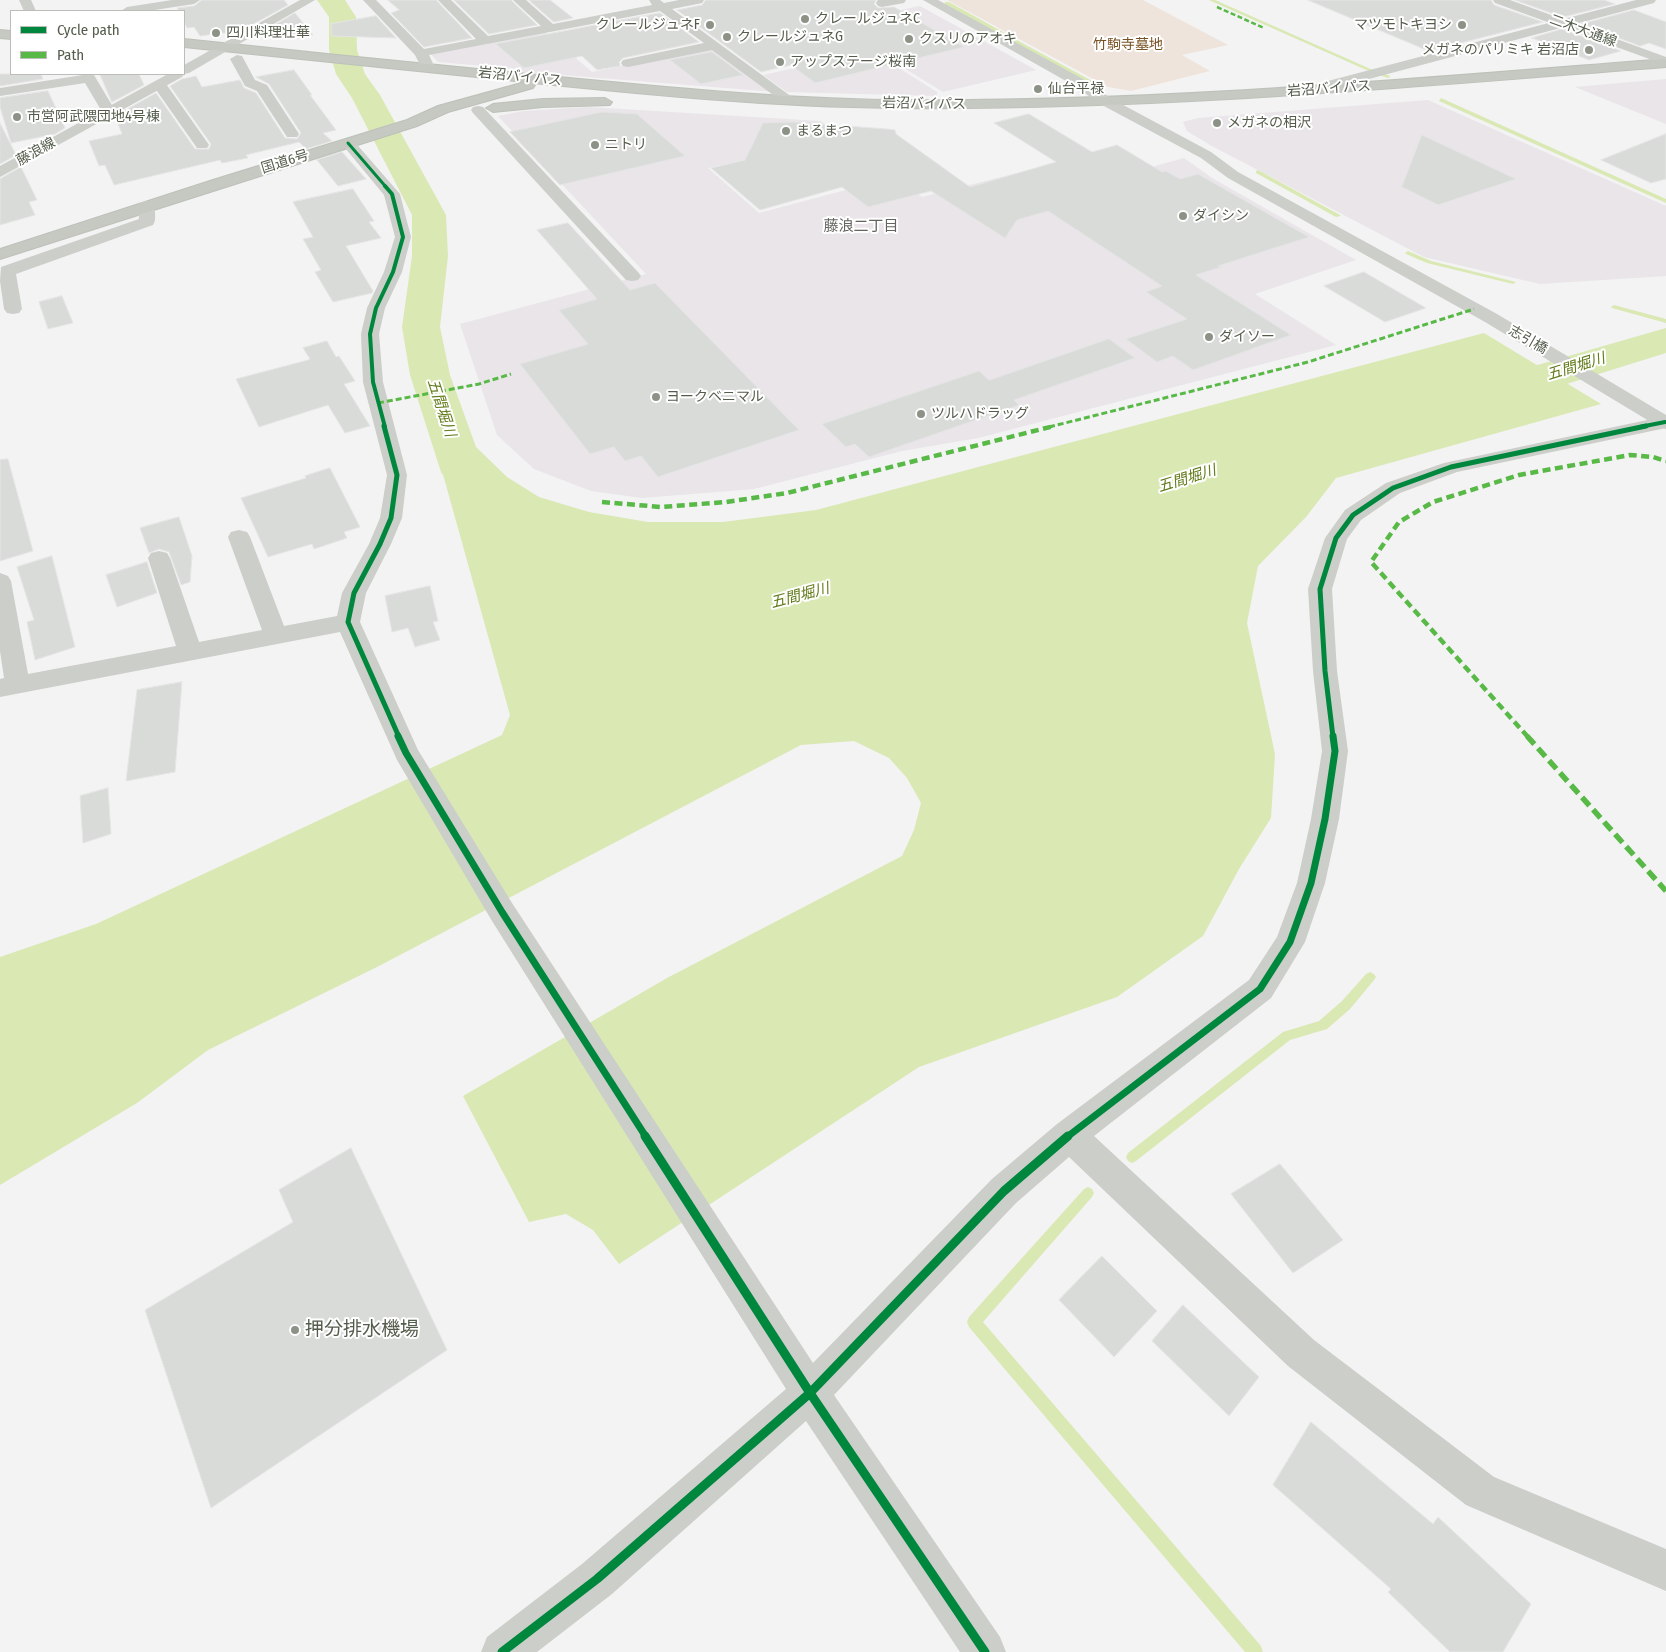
<!DOCTYPE html>
<html>
<head>
<meta charset="utf-8">
<style>
	body { margin:0 }
	#map { position:relative; width:1666px; height:1652px; overflow:hidden; background:#f3f3f3; font-family:"Fira Sans Condensed",sans-serif }
	canvas { display:block }
	.legend { position:absolute; left:10px; top:10px; width:175px; height:65px; box-sizing:border-box; background:#fff; border:1px solid #bbbeb7; margin:0; padding:6px 9px; list-style:none; font-size:15px; color:#545d4c }
	.legend li { display:flex; align-items:center; gap:10px; height:25px }
	.legend b { width:25px; border:1px solid #bbbeb7 }
</style>
</head>
<body>
<div id="map">
<canvas width="1666" height="1652"></canvas>
<ul class="legend">
<li><b style="height:6px;background:#00873e"></b>Cycle path</li>
<li><b style="height:6px;background:#58b947"></b>Path</li>
</ul>
</div>
<script>
const g = document.querySelector('canvas').getContext('2d');
g.lineJoin = 'round';
function fillPath(path, color) { g.fillStyle = color; g.fill(path, 'evenodd'); }
function stroke(path, color, width, dash) { g.strokeStyle = color; g.lineWidth = width; g.lineCap = dash ? 'butt' : 'round'; g.setLineDash(dash || []); g.stroke(path); }
function write(font, color, halo, rows, align = 'center') {
  g.font = font + ' "Fira Sans Condensed","Noto Sans JP",sans-serif'; g.lineWidth = 4; g.setLineDash([]); g.textBaseline = 'middle'; g.strokeStyle = halo; g.fillStyle = color; for (const [text, x, y, turn = 0] of rows) {
    g.save(); g.translate(x, y); g.rotate((+turn || 0) * Math.PI / 180); g.textAlign = isNaN(turn) ? turn : align; if (halo) g.strokeText(text, 0, 0); g.fillText(text, 0, 0); g.restore();
  }
}
fillPath(new Path2D(`
	M920 6 1036 70 943 92 832 24Z
	M545 32 592 72 711 48 776 92 524 72 520 69 438 62 430 53Z
	M872 51 937 92V96L787 92 763 75Z
	M1666 79V124L1575 87Z
	M1428 100 1666 206V276L1540 284 1424 257 1210 145 1187 131 1183 122 1198 118Z
	M588 107 820 121 844 138 708 168 759 213 895 177 922 197 1057 163 1091 184 1184 158 1212 178 1356 260 1255 294 1336 345 978 438 902 451 754 489 642 498 591 491 534 469 497 435 460 324 646 274 498 116 523 111Z`), '#e9e5e9');
fillPath(new Path2D(`
	M947 0H1143L1228 45 1182 55 1210 71 1131 91 1108 87Z`), '#efe4db');
fillPath(new Path2D(`
	M1484 333 1601 404 1336 478 1306 517 1258 566 1247 623 1275 754 1271 818 1239 869 1203 936 1117 997 919 1067 619 1264 593 1230 566 1214 529 1222 463 1096 667 978 902 856 914 830 921 803 907 778 889 758 854 741 801 745 377 967 208 1050 137 1103 0 1185V957L96 924 502 735 510 715 422 399 455 393 473 444 507 477 539 497 589 512 648 522H723L816 510Z`), '#dae8b4');
fillPath(new Path2D(`
	M1209 0H1215L1375 71 1371 72Z
	M945 2H949L1012 37V39H1015L1105 88 1101 89 1011 41V39H1008L945 4Z
	M1381 73 1390 76V77L1388 78 1379 75Z
	M1441 98 1666 199V203L1439 101Z
	M1258 170 1340 215 1341 216 1336 217 1256 173V171Z
	M1408 251 1431 261 1516 282 1513 284 1427 263 1406 254 1405 253Z
	M1614 305 1666 319V323L1612 308 1611 307Z
	M1370 972 1374 974 1376 977 1374 980 1350 1009 1327 1029 1290 1040 1136 1161 1132 1163 1128 1161 1126 1157 1128 1153 1283 1032 1319 1021 1342 1001 1366 974Z
	M1088 1187 1092 1189 1094 1193 1092 1197 983 1322 1261 1646 1263 1652H1245L969 1327 967 1322 969 1317 1084 1189Z`), '#dae8b4');
fillPath(new Path2D(`
	M317 0H345L356 17 357 50 365 74 380 95 446 215 448 256 440 327 450 375 485 472 479 481 463 485 447 481 441 472 410 375 402 327 412 256V215L352 98 336 74 329 50V17Z
	M1666 328V353L1560 386 1491 405 1476 408 1461 405 1455 396 1461 387Z`), '#dae8b4');
const building = new Path2D(`
	M202 0H284L288 5 237 33H221L200 36 194 27 187 28 184 21V11H179L177 8 194 6Z
	M388 0H436L472 38 424 47 391 13 399 10Z
	M454 0H511L537 25 489 34Z
	M529 0H550L573 18 554 22Z
	M706 0H876L874 4 878 8 894 7 964 47 815 83 791 65 761 72 677 10 702 5Z
	M1308 0H1491L1494 5 1543 22 1429 51Z
	M1515 0H1604L1615 4 1563 17Z
	M1634 10 1666 22V49L1649 43 1640 46 1582 24Z
	M295 13 313 35 260 34Z
	M660 13 699 42 623 58 619 62 620 66 597 70 582 56 524 68 496 44Z
	M376 16 396 38 332 36 331 24Z
	M1562 29 1621 51 1589 60 1532 38Z
	M712 52 743 75 701 84 670 60Z
	M294 70 312 95H310L336 130 323 133 332 141 306 149 299 142 246 155 248 158 222 163 220 160 114 185 105 165 99 166 89 141 122 134 115 116 156 93 195 149H209L211 144 170 86 182 79 196 76 202 87 240 80 244 88 256 93 285 138 297 139 301 133 269 84 256 77Z
	M0 74H41L43 79 0 86Z
	M100 74H139L144 85 112 102Z
	M48 91 65 128 55 134 11 143 0 107V98Z
	M602 112 637 114 685 156 560 185 510 132Z
	M1029 114 1092 152 1117 145 1162 172 1166 171 1180 179 1198 174 1309 237 1218 266 1221 267 1196 275 1291 335 1193 370 1173 356 1157 362 1126 339 1187 319 1146 292 1162 286 1048 211 1017 220 1005 238 931 191 868 207 842 187 760 210 711 168 745 160 763 123 793 122 887 129 895 130 896 134 970 187 1056 162 994 123Z
	M0 123 16 155 0 164Z
	M1666 134V179L1651 183 1601 160Z
	M1422 135 1516 179 1438 205 1402 187Z
	M342 152 359 171 366 179 338 186 317 160Z
	M21 167 37 200 29 202 35 215 0 225V179Z
	M353 189 374 221 369 222 381 238 346 246 373 291 372 293 333 302 315 272 321 270 303 239 313 237 293 202Z
	M568 223 630 290 655 283 799 430 658 477 641 456 625 461 614 447 590 454 520 364 588 344 559 310 597 299 537 230Z
	M1364 272 1426 308 1385 322 1324 286Z
	M62 296 73 323 48 329 39 302Z
	M1109 339 1135 358 1014 400 1019 405 869 457 855 444 846 447 822 424 979 371 989 380Z
	M327 341 336 357 339 356 355 381 344 384 370 426 345 433 328 405 259 427 236 379 308 360 310 359 303 348Z
	M8 459 33 551 0 561V460Z
	M330 468 360 527 344 532 347 538 314 549 312 544 268 557 241 498 306 478 305 476Z
	M179 517 192 556 190 582 181 585 169 552 159 549 149 553 140 528Z
	M52 556 75 647 35 660 27 622 34 620 17 567Z
	M147 562 157 593 117 607 106 575Z
	M430 586 438 621 433 622 440 640 415 647 408 628 392 632 385 596Z
	M182 682 175 772 126 781 137 690Z
	M108 788 111 834 83 843 80 796Z
	M351 1148 447 1350 211 1508 145 1310 293 1222 279 1190Z
	M1280 1164 1343 1240 1293 1273 1231 1194Z
	M1102 1256 1157 1311 1114 1357 1059 1300Z
	M1183 1305 1259 1377 1229 1416 1152 1341Z
	M1311 1422 1433 1524 1438 1517 1531 1604 1503 1652H1450L1388 1592 1391 1589 1273 1485Z`);
fillPath(building, '#d9dbd9');
stroke(building, '#e5e5e5', 1);
const trunk = new Path2D(`
	M0 30 11 31V39L0 38Z
	M184 39C295 51 407 62 518 73 642 85 766 98 891 100 1150 103 1408 79 1666 59V67C1408 87 1150 111 892 108 772 107 652 95 533 83L535 85 533 88 448 112 417 126 0 259V249L213 180 407 120 438 106 525 82 184 47Z
	M605 98 612 102 610 105 543 107 493 112 486 108 493 104 543 99Z`);
stroke(trunk, '#bcc1b9', 2);
fillPath(new Path2D(`
	M19 0H31L36 11H24Z
	M172 0H200L194 4 148 11H121L127 7Z
	M363 0H376L424 49 476 39 438 0H451L488 36 541 26 513 0H526L553 24 652 5 649 0H660L664 3 679 0H704L702 3 672 9 796 100 794 103H784L712 50 628 67 623 66 621 63 623 60 704 43 660 11 429 55 435 68 428 72 423 71 415 55Z
	M878 0H906L904 3 882 7 878 6 876 3Z
	M1636 0H1656L1654 3 1339 87 1336 92H1326L1324 89 1328 81Z
	M237 55 242 56 255 80 267 85 299 134 297 137H287L257 91 245 86 230 59Z
	M89 74 94 75 116 112 114 115H104L85 83 0 96V88Z
	M159 80 164 81 207 142 209 145 207 148H197L152 84Z
	M478 106 483 107 638 272 641 276 638 280 632 281 626 280 473 113 471 110 473 107Z
	M348 139 353 140 400 194 411 237 402 272 385 308 379 334 383 382 407 475 402 518 391 544 366 593 360 622 418 750 512 903 813 1363 992 1179 1057 1124 1249 980 1277 937 1297 883 1311 819 1322 751 1313 671 1308 589 1325 538 1345 510 1386 483 1444 463 1666 416V428L1457 472 1400 493 1361 520 1347 539 1332 589 1337 671 1348 751 1339 819 1325 883 1305 942 1271 998 1094 1136 1314 1340 1494 1477 1666 1549V1591L1466 1505 1288 1366 1069 1157 1016 1203 834 1395 1000 1637 1006 1652H960L806 1421 612 1594 537 1652H481L487 1637 582 1564 786 1389 492 921 397 760 340 632 0 697V679L4 678 0 651V573L8 576 11 581 28 674 176 646 148 558 151 553 159 551 167 553 170 558 199 642 262 630 228 537 231 532 239 530 247 532 250 537 284 626 337 616 342 593 369 544 380 518 387 475 363 382 361 334 367 308 384 272 395 237 384 195 341 143 343 140Z
	M146 201 152 203C155 208 157 220 153 225L16 274 22 309 19 313 13 314 7 313 4 309 0 281 1 267 139 219 138 206 140 203Z`), '#ccceca');
fillPath(new Path2D(`
	M300 0H315L189 73 184 74 182 77 0 177V166L168 74H184V65Z
	M923 0H938L1083 79 1112 99 1211 152 1238 172 1497 314 1666 415V429L1659 427 1485 322 1228 178 1201 158 1102 105 1073 85Z
	M1493 0H1510L1666 57V65L1495 3Z`), '#ccceca');
fillPath(trunk, '#c6c9c2');
stroke(new Path2D(`
	M1217 7 1264 28`), '#58b947', 2.5, [5, 2.5]);
stroke(new Path2D(`
	M378 403 479 384 511 374
	M1049 427 1308 362 1474 309`), '#58b947', 3, [6, 3]);
stroke(new Path2D(`
	M602 502 661 507 726 502 787 493 1054 426
	M1528 737 1371 562 1399 522 1433 502 1519 475 1630 455 1653 457 1666 461`), '#58b947', 4.5, [8, 4.5]);
stroke(new Path2D(`
	M1527 736 1666 891`), '#58b947', 5.5, [11, 5.5]);
stroke(new Path2D(`
	M348 143 386 187`), '#00873e', 3);
stroke(new Path2D(`
	M385 427 373 382 370 334 376 308 393 272 403 237 392 194 385 186
	M1640 427 1665 422`), '#00873e', 4);
stroke(new Path2D(`
	M384 426 397 475 391 518 380 544 354 593 348 622 399 737
	M1333 737 1325 671 1320 589 1336 538 1353 515 1393 488 1451 467 1646 426`), '#00873e', 5);
stroke(new Path2D(`
	M398 736 406 753 502 912 646 1137
	M1067 1137 1260 989 1290 942 1311 883 1325 819 1335 751 1333 736`), '#00873e', 7);
stroke(new Path2D(`
	M645 1136 810 1393 985 1652
	M502 1652 597 1579 810 1393 1004 1191 1068 1136`), '#00873e', 9);
for (const [x, y, r, color] of [
	[805,19,5,"#8c9286"],
	[710,25,5,"#8c9286"],
	[1462,25,5,"#8c9286"],
	[216,33,5,"#8c9286"],
	[727,37,5,"#8c9286"],
	[909,39,5,"#8c9286"],
	[1589,50,5,"#8c9286"],
	[780,62,5,"#8c9286"],
	[1038,89,5,"#8c9286"],
	[17,117,5,"#8c9286"],
	[1217,123,5,"#8c9286"],
	[786,131,5,"#8c9286"],
	[595,145,5,"#8c9286"],
	[1183,216,5,"#8c9286"],
	[1209,337,5,"#8c9286"],
	[656,397,5,"#8c9286"],
	[921,414,5,"#8c9286"],
	[295,1330,5,"#8c9286"]
]) { const dot = new Path2D(); dot.arc(x, y, r, 0, 2 * Math.PI); g.fillStyle = color; g.fill(dot); stroke(dot, '#fff', 2); }
write('14px', '#545d4c', '#fff', [
	["クレールジュネC",815,19],
	["クレールジュネF",700,25,"right"],
	["マツモトキヨシ",1452,25,"right"],
	["四川料理壮華",226,33],
	["クレールジュネG",737,37],
	["クスリのアオキ",919,39],
	["メガネのパリミキ 岩沼店",1579,50,"right"],
	["アップステージ桜南",790,62],
	["仙台平禄",1048,89],
	["市営阿武隈団地4号棟",27,117],
	["メガネの相沢",1227,123],
	["まるまつ",796,131],
	["ニトリ",605,145],
	["ダイシン",1193,216],
	["ダイソー",1219,337],
	["ヨークベニマル",666,397],
	["ツルハドラッグ",931,414]
], 'left');
write('14px', '#545d4c', '#fff', [
	["二木大通線",1583,31,20],
	["岩沼バイパス",520,77,6],
	["岩沼バイパス",1329,89,-4],
	["岩沼バイパス",924,104,1],
	["藤浪線",36,152,-29],
	["国道6号",285,162,-17],
	["志引橋",1528,340,30]
]);
write('14px', '#785223', '#fff', [
	["竹駒寺墓地",1128,45]
]);
write('15px', '#62665f', '#fff', [
	["藤浪二丁目",861,227]
]);
write('italic 15px', '#627b1a', '#fff', [
	["五間堀川",1576,367,-17],
	["五間堀川",441,408,72],
	["五間堀川",1187,479,-17],
	["五間堀川",800,596,-15]
]);
write('19px', '#545d4c', '#fff', [
	["押分排水機場",305,1330]
], 'left');
</script>
</body>
</html>
